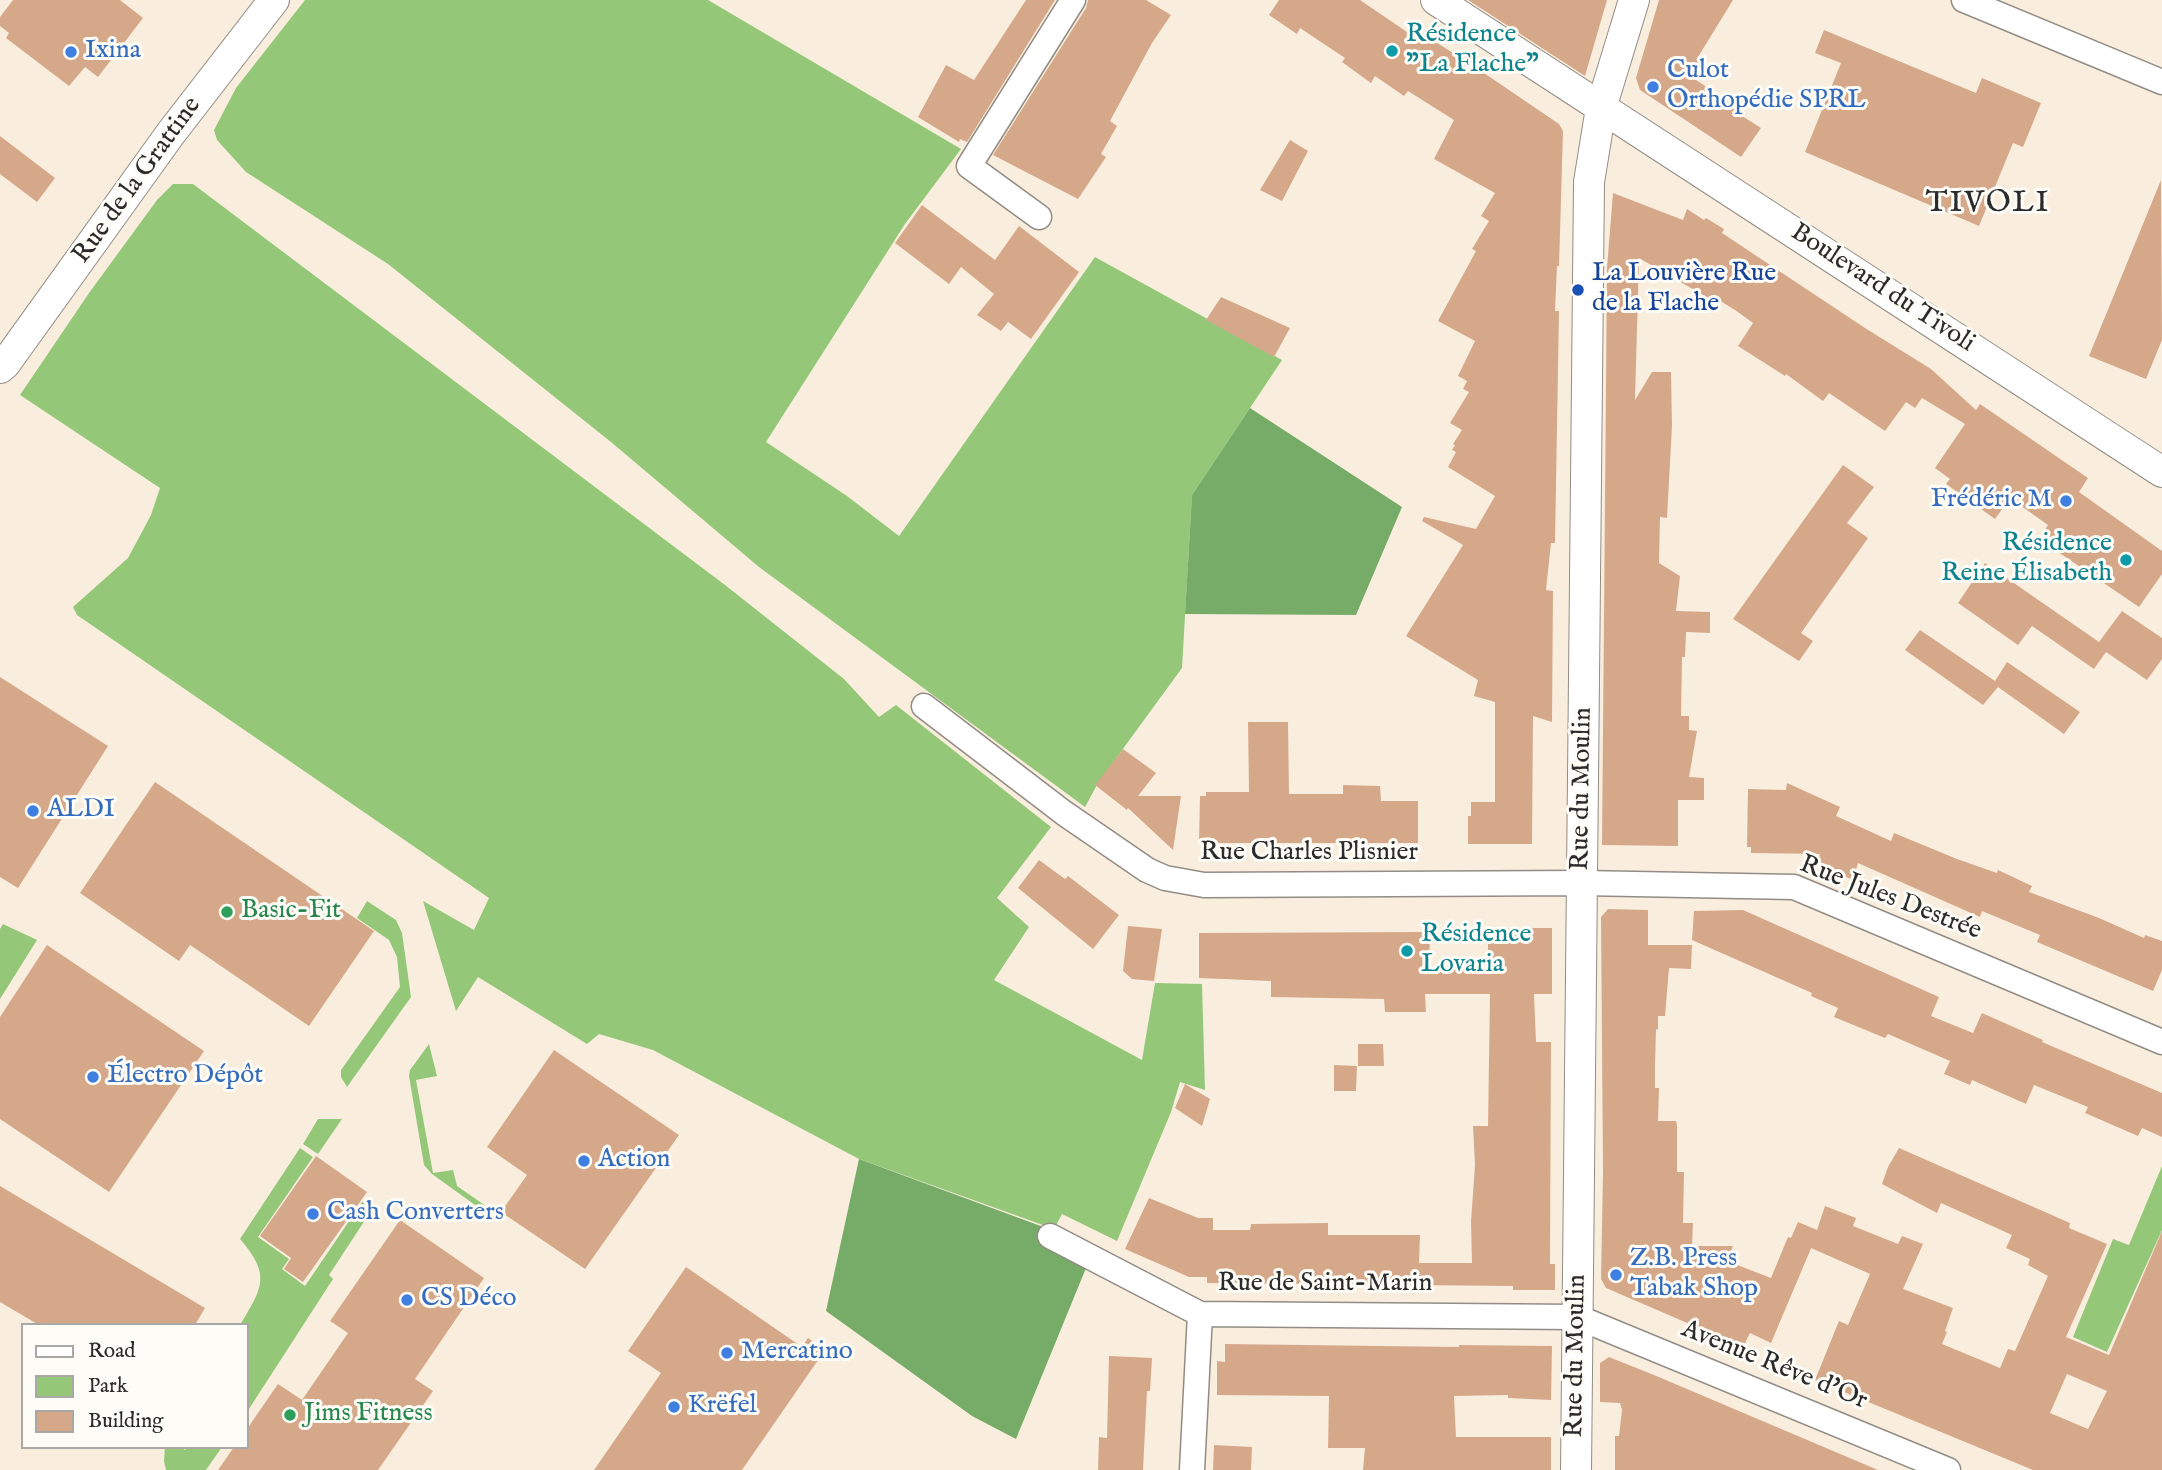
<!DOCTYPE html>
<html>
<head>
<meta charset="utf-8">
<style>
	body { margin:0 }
	#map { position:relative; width:2162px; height:1470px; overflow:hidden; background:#f9eede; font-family:"IM FELL English",serif }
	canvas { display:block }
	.legend { position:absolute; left:21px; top:1323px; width:228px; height:126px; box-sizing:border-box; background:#fdfcf7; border:2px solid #a9a8a5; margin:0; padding:9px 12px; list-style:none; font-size:21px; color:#2b2b2b }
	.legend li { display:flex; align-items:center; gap:14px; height:35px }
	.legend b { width:35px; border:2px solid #a9a8a5 }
</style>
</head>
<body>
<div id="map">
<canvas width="2162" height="1470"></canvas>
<ul class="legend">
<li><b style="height:9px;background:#fff"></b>Road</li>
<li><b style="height:19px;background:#94c778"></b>Park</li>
<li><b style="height:19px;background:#d6a88a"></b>Building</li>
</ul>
</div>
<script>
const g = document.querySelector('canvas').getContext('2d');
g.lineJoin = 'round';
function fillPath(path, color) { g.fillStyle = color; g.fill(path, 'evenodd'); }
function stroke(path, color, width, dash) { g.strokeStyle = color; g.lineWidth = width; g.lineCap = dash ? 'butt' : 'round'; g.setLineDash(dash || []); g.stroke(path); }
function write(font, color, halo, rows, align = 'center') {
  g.font = font + ' "IM FELL English",serif'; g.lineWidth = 6; g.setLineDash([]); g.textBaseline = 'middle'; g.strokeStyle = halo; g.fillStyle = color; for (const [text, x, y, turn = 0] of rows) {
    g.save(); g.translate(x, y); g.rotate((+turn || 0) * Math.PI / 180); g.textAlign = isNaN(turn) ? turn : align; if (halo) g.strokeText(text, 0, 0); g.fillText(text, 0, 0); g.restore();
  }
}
fillPath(new Path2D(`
	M305 0H708L961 149 905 224 766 442 847 496 899 536 1095 257 1282 360 1192 495 1182 668 1098 783 1085 807 759 567 611 442 388 264 246 172 217 140 214 130 236 88Z
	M173 184H193L725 585 844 679 879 717 896 705 1051 827 997 898 1029 927 994 980 1142 1060 1155 983 1202 984 1205 1090 1180 1082 1171 1112 1117 1241 1062 1214 1054 1229 859 1159 653 1050 599 1034 587 1044 478 977 456 1011 423 901 474 930 489 898 77 615 73 607 128 558 151 515 160 488 20 395 89 293 157 200Z
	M367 901 396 920 402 933 411 997 347 1087 341 1077V1070L400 987 397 957 389 940 357 918Z
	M3 924 37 940 0 999V929Z
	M429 1044 437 1076 416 1080 433 1173 453 1170 457 1186 493 1211 489 1215 432 1174 424 1165 409 1076 410 1070Z
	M318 1119H342L318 1154 303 1144Z
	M300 1148 313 1157 258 1237 289 1259 282 1269 305 1286 362 1202 373 1208 329 1275 333 1279 247 1412V1325H240C263 1287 271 1275 240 1239Z
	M2162 1166V1230L2107 1352 2073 1337 2113 1239 2129 1245Z
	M165 1447H180L185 1450 187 1447H222L206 1470H166L164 1461Z`), '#94c778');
fillPath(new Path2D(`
	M1250 408 1402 507 1356 615 1185 614 1192 495Z
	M859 1159 1095 1246 1016 1439 972 1416 826 1311Z`), '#77ac68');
fillPath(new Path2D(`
	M13 0H120L143 18 98 77 85 67 69 86 6 38 9 33 0 26V17Z
	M1026 0H1055L967 142 960 139 959 142 918 117 946 65 974 80Z
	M1088 0H1146L1171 15 1152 43 1110 121 1117 126 1101 154 1106 157 1078 199 993 155 1086 8Z
	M1279 0H1360L1410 34 1414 28 1484 73 1559 124 1563 131 1559 266H1557L1555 311H1559L1555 543H1551L1546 590 1553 591 1552 722 1533 716 1532 844H1468V816H1471V802H1495V702L1474 696 1478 680 1406 636 1463 545 1422 521 1424 517 1476 529 1495 496 1448 467 1456 452 1452 450 1455 445 1453 444 1462 430 1450 423 1469 392 1463 389 1467 381 1458 376 1475 341 1438 321 1476 251 1472 249 1489 221 1481 216 1495 193 1434 159 1454 120 1408 91 1404 96 1375 76 1371 83 1342 62 1345 58 1300 28 1297 34 1269 15Z
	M1468 0H1607L1585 76Z
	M1659 0H1733L1698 57 1701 58 1690 76 1741 110 1739 114 1761 128 1741 157 1640 90 1636 78Z
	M1824 30 1976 93 1982 78 2041 103 2023 147 2013 143 1979 226 1805 152 1841 63 1815 53Z
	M0 136 55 178 37 202 0 174Z
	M1290 140 1308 151 1282 201 1260 190Z
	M2161 180 2162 340 2146 379 2089 356Z
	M1613 193 1683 220 1687 209 1704 220 1706 218 1724 229 1722 233 1865 328 1931 369 1976 410 1980 404 2088 478 2079 492 2162 551V574L2139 607 2039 539 2048 525 2010 498 1995 519 1946 484 1950 479 1935 468 1965 424 1922 398 1915 408 1906 402 1885 431 1829 393 1823 401 1786 374 1785 376 1738 346 1753 323 1735 310 1717 299 1715 302 1639 258 1635 400 1652 372H1671L1672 426 1667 518 1660 517 1659 563 1680 576 1676 611 1710 612V633L1686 632 1685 657H1682L1681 716H1689V730L1697 731 1689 777 1704 778V800H1678V846L1602 845 1607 268Z
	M922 205 995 260 1019 226 1079 272 1031 339 1008 322 1001 331 977 315 994 294 961 267 949 284 895 243Z
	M1221 297 1290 328 1274 357 1206 320Z
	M1843 465 1874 487 1847 523 1868 538 1801 633 1813 641 1799 661 1733 619Z
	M1985 563 2099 642 2122 611 2162 638V659L2147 680 2106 652 2094 669 2032 626 2018 645 1958 603Z
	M1920 630 1995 681 2007 662 2080 712 2064 734 1998 687 1983 705 1905 650Z
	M0 677 108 746 18 888 0 877Z
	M1248 722H1288L1289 794H1343V785L1380 786 1381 801H1418V843H1199L1200 796H1206V792H1249Z
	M1123 749 1156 773 1138 796H1181L1173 850 1128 808 1127 810 1095 785Z
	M155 782 374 931 309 1026 190 945 179 961 80 893Z
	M1787 783 1840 807 1836 816 1891 841 1894 833 1957 859 1997 873 1998 870 2032 886 2029 892 2099 918 2144 938 2145 935 2162 941V970L2153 991 2037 942 2040 935 1982 911 1980 917 1858 863 1853 880 1816 864 1820 854 1751 853V847H1747L1748 789 1786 790Z
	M1039 860 1065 879 1068 876 1119 915 1093 949 1018 888Z
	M1608 909 1648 910V945H1692L1691 969 1669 968 1665 1016H1658V1030L1656 1029 1655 1066V1088H1659L1658 1121H1676L1677 1125V1172H1684L1683 1223H1693L1692 1246H1733L1727 1261 1771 1278 1788 1237 1791 1238 1798 1222 1817 1230 1825 1206 1856 1218 1853 1226 1898 1244 1902 1236 1923 1244 1903 1289 1953 1308 1945 1331 1947 1332 1942 1344 2000 1368 2008 1349 2015 1351 2048 1276 2028 1265 2030 1259 2006 1248 2012 1235 1941 1203 1937 1213 1882 1184 1888 1167 1899 1148 2070 1223 2069 1228 2107 1244 2066 1337 2109 1355 2162 1231V1470H2033L1815 1380 1839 1321 1848 1325 1870 1274 1811 1248 1812 1246 1771 1343 1750 1333 1743 1347 1606 1288 1601 1279 1603 1171 1601 917ZM2067 1374 2107 1391 2088 1429 2050 1413Z
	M1743 910 1939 997 1931 1016 1973 1033 1982 1013 2043 1040 2042 1042 2162 1093V1137L2142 1128 2138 1136 2085 1113 2088 1107 2034 1085 2026 1104 1972 1080 1970 1085 1944 1074 1950 1061 1888 1034 1885 1038 1834 1017 1838 1008 1811 996 1812 993 1692 940 1694 911Z
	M1128 926 1162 929 1154 981 1132 979 1123 971Z
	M1488 928H1552V994H1534L1536 1042H1551L1550 1264H1555V1290H1513V1286L1207 1283V1277H1189L1125 1249 1149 1198 1198 1218H1213V1230H1250L1251 1224 1328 1223V1235H1420L1419 1263H1472L1471 1221 1475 1165 1473 1126H1488L1490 994H1425L1426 1012H1385L1384 999 1271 997V981L1199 978V933L1430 932 1429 970H1488Z
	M47 945 204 1051 109 1192 0 1119V1017Z
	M1358 1044H1383L1384 1066H1358Z
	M554 1050 679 1135 585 1269 501 1212 527 1175 487 1147Z
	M1334 1065 1357 1066 1356 1091H1334Z
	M1185 1084 1210 1099 1202 1126 1175 1108Z
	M316 1156 367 1192 303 1282 284 1269 291 1258 260 1236Z
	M0 1186 205 1308 195 1325H39L0 1302Z
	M400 1220 484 1278 415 1379 433 1391 378 1470H218L234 1447H247V1429L278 1384 302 1400 348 1333 330 1321Z
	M686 1267 802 1347 808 1338 825 1350 742 1470H594L661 1373 628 1351Z
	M1225 1344 1459 1347V1345L1552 1346 1551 1400 1508 1398V1395L1454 1396 1456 1437H1551V1470H1363L1365 1448H1328L1329 1396 1217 1395V1361L1225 1362Z
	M1109 1356 1152 1358 1150 1391H1147L1143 1470H1098L1099 1437 1107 1438Z
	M1609 1357 1654 1375 1878 1470H1615V1436H1619L1622 1410 1620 1403 1600 1402V1363Z
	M1214 1445 1252 1447 1251 1470H1213Z`), '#d6a88a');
const minor = new Path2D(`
	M1964 0 2162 82
	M1039 217 969 166 1073 0
	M924 706 1064 813 1147 870 1165 878 1204 885 1582 883 1794 887 2162 1042
	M1050 1236 1200 1314 1577 1317 1948 1470
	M1192 1470 1200 1314`);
const tertiary = new Path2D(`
	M1436 0 2162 472
	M0 368 5 364 171 133 274 0
	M1576 1470 1589 182 1601 108 1634 0`);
stroke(minor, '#928c84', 27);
stroke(tertiary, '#928c84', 32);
stroke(minor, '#fff', 24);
stroke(tertiary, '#fff', 30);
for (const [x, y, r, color] of [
	[1392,51,7,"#0f9aa8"],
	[71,52,7,"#3f7fe0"],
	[1653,87,7,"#3f7fe0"],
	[1578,290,7,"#1a4fb4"],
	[2066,501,7,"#3f7fe0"],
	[2126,560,7,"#0f9aa8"],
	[33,811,7,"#3f7fe0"],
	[227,912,7,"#2e9e5b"],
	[1407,951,7,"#0f9aa8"],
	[93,1077,7,"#3f7fe0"],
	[584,1161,7,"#3f7fe0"],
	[313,1214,7,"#3f7fe0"],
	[1616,1275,7,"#3f7fe0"],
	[407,1300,7,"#3f7fe0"],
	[727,1353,7,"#3f7fe0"],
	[674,1407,7,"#3f7fe0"],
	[290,1415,7,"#2e9e5b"]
]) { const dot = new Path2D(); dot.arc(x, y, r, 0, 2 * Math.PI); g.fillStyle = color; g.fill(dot); stroke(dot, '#fdfcf7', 2.5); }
write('26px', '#0d838f', '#fdfcf7', [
	["Résidence",1406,36],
	["\"La Flache\"",1406,66],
	["Résidence",2112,545,"right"],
	["Reine Élisabeth",2112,575,"right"],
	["Résidence",1421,936],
	["Lovaria",1421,966]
], 'left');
write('26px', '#366cbe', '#fdfcf7', [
	["Ixina",85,52],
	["Culot",1667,72],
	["Orthopédie SPRL",1667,102],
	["Frédéric M",2052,501,"right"],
	["ALDI",47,811],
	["Électro Dépôt",107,1077],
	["Action",598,1161],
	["Cash Converters",327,1214],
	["Z.B. Press",1630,1260],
	["Tabak Shop",1630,1290],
	["CS Déco",421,1300],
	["Mercatino",741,1353],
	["Krëfel",688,1407]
], 'left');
write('26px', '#2b2b2b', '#fdfcf7', [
	["Rue de la Grattine",138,181,-54],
	["Boulevard du Tivoli",1882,289,33],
	["Rue du Moulin",1583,789,-89],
	["Rue Charles Plisnier",1309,854],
	["Rue Jules Destrée",1890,899,21],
	["Rue de Saint-Marin",1325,1285],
	["Rue du Moulin",1577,1356,-89],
	["Avenue Rêve d'Or",1774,1366,22]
]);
write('26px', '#164399', '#fdfcf7', [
	["La Louvière Rue",1592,275],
	["de la Flache",1592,305]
], 'left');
write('26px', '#27864d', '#fdfcf7', [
	["Basic-Fit",241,912],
	["Jims Fitness",304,1415]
], 'left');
g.letterSpacing = '2px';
write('30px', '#2b2b2b', '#fdfcf7', [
	["TIVOLI",1988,205]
]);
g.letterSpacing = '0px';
</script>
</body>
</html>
